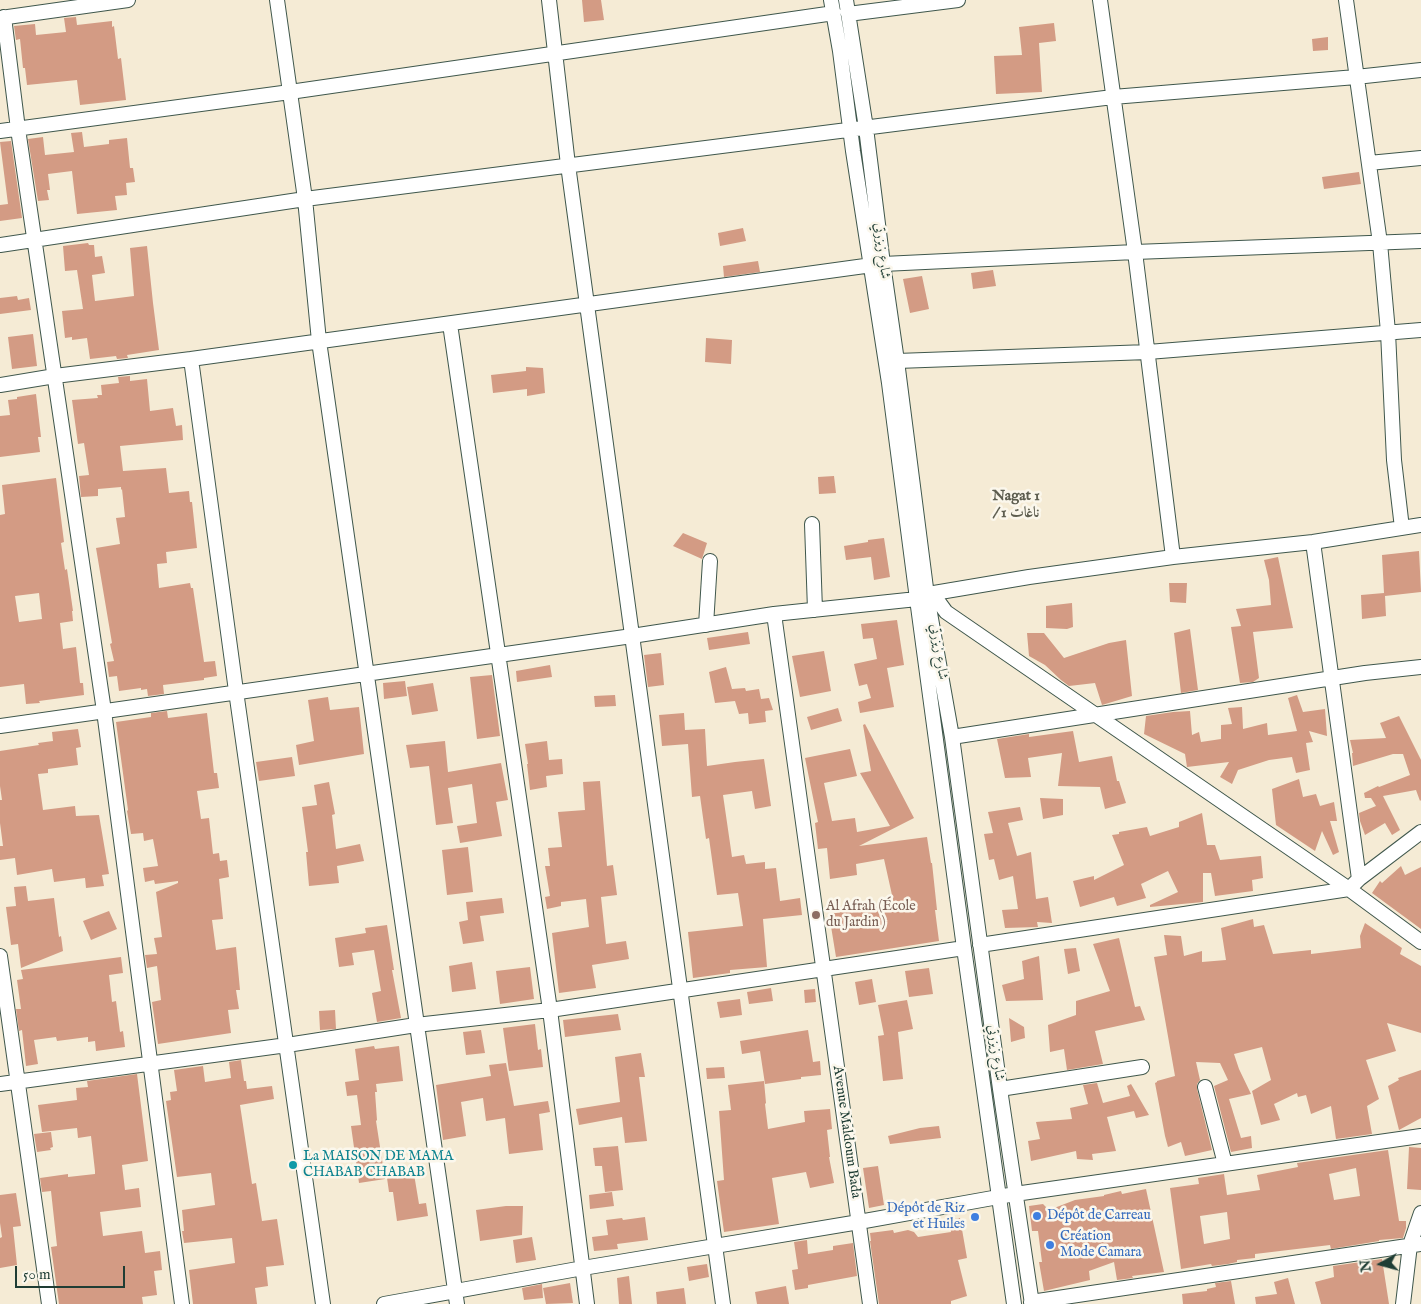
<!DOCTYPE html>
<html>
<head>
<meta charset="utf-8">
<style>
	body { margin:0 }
	#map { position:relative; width:1421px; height:1304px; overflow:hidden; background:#f5ebd5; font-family:"IM FELL English",serif }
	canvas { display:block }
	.north { position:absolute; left:1356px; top:1239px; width:50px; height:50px; -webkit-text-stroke:4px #fbf7ec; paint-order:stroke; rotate:263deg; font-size:14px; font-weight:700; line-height:20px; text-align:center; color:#1f3d34 }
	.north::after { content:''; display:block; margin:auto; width:18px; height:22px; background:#1f3d34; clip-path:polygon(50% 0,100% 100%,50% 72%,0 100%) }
	.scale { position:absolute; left:15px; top:1266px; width:110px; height:22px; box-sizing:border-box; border:2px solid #1f3d34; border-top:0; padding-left:6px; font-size:15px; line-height:18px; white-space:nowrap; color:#1f3d34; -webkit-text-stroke:4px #fbf7ec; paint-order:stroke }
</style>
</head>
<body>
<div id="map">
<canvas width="1421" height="1304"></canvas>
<div class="north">N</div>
<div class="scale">50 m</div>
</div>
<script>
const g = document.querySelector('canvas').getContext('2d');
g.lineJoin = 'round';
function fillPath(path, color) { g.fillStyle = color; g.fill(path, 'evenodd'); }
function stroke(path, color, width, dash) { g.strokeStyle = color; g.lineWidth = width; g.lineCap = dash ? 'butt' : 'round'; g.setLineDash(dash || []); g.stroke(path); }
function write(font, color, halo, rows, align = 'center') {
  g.font = font + ' "IM FELL English",Amiri,serif'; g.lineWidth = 5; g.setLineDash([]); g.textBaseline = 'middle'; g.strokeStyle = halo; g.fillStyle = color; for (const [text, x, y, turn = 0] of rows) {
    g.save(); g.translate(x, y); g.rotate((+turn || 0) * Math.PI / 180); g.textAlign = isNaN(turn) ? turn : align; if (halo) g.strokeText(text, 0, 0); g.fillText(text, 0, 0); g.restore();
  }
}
fillPath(new Path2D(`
	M582 0H601L604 20 584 22Z
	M76 17 77 25 112 21V27L114 26 118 59 121 58 126 100 80 105 77 80 27 85 25 68H23L20 39 16 40 14 26 35 24 36 35 66 32 64 18Z
	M1054 23 1056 41 1039 43 1042 92 996 94 994 56 1022 55 1019 27Z
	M1328 37V50L1313 51 1312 39Z
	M82 132 84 147 109 144V140L127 138 130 168H133L135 182 126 183 127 195 115 196 117 210 77 214 72 171 48 174 50 190H47L49 200 38 201 28 139 43 137 45 155 74 152 71 133Z
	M11 141 22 218 0 221V205L8 204 0 142Z
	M1359 172 1361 184 1324 189 1322 177Z
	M743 228 746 241 720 246 718 233Z
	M88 243 89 245H94L95 257 102 256 105 273 92 275 95 301 134 296 130 248 147 246 153 303 159 350 127 355 128 358 117 359 116 356 90 359 87 338 72 340V337L65 338 62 311 83 309 77 270 65 271 63 246Z
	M758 261 760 272 724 277 723 266Z
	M993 270 996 286 973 289 971 273Z
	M922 276 929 309 910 313 903 279Z
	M17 296 18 300 29 298 31 310 0 314V298Z
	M33 334 37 366 12 369 8 337Z
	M706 338 732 340 731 364 705 362Z
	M526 367 543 368 545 393 527 396V389L493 393 491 375 526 371Z
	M130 376V381L147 379 150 411 173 408 176 426 182 425 183 440 120 446 123 471 166 468 169 493 189 491 190 502H192L197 548 166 552 167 563 157 564 159 588 190 583 191 588H193L204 662 215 661 217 676 204 678V680L163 685 164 694 148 696 147 689 141 690V688L119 691 117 676 109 677 107 662 114 661 110 644 112 643 96 548 120 544 116 518 125 517 122 489 121 490V487L98 489V496L81 497 79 476 89 475 84 443 78 444 72 400 98 398 97 395H102L101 385 119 383 118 377Z
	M36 394 41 437H38L40 452 0 457V416L10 415 8 400 17 399V397Z
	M834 476 836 493 819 494 818 477Z
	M56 478 64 542 61 543 65 570 67 569 73 611H72L73 621 60 623 63 649 76 647 80 683H83L84 695 39 701 40 703 26 704 24 684 0 687V515L5 514 2 485ZM39 593 42 619 19 622 15 596Z
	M683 533 707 543 702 559 673 546Z
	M884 538 890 577 874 580 871 557 846 560 844 546 868 542V540Z
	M1419 551 1421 592 1385 596 1386 616 1362 619 1361 595 1384 593 1382 555Z
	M1278 557 1293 628 1253 632 1259 678 1253 682 1240 683 1231 627 1241 626 1236 609 1271 605 1269 580 1264 560Z
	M1169 583H1187L1186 603 1170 602Z
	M1072 603 1073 627 1067 629 1046 628V606Z
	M897 620 904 665 887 668 894 707 860 713 858 702 871 698 867 684 859 686 854 664 877 659 873 638 863 639 861 624Z
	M1190 629 1198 690 1181 693 1174 633Z
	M748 632 750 644 709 650 707 638Z
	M1027 633H1044L1064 658 1109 643 1126 640 1132 696 1102 705 1095 683 1069 686 1061 680 1045 665 1029 656Z
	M824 651 831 691 800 697 792 656Z
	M661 653 664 685 648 687 644 655Z
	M550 665 552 677 517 682 516 671Z
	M726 667 732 689 745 688 746 691 759 689 761 699 769 698 773 710 765 711 766 722 749 724 748 713 739 714 735 701 715 703 709 672Z
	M492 675 500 736 477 739 470 677Z
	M405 681 407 696 384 699 383 683Z
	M433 683 438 711 412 715 407 687Z
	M615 695 616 706 595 707 594 696Z
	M1297 695 1303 712 1325 709 1327 736 1309 731 1313 742 1306 743 1310 770 1296 773 1292 757 1269 760 1238 770 1232 784 1220 777 1229 762 1187 767 1185 754 1144 734 1146 716 1173 712 1190 711 1192 735 1199 732 1201 742 1221 739V725L1232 724 1228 708 1242 707 1243 729 1267 723 1268 735 1297 731 1288 698Z
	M328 697 330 710 359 707 364 754 299 765 296 745 314 741 308 700Z
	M838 708 842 721 811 730 807 717Z
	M167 711 168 718 207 713 214 773H217L219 788 197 791 201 819 209 818 213 854 219 853 220 861 227 860 229 877 219 879 223 919 212 920 216 950 236 947 240 990H236L239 1009 228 1010 231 1033 158 1044 152 1002 161 1000 157 966 147 968 145 955 157 954 154 938 162 937 156 892 178 883V881L155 884 154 880 145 882 143 868 158 866 153 839 144 841 143 833 131 834 127 811 128 810 116 722 151 717V713Z
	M684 713 685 730 705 729 707 766 735 762 764 759 771 806 755 809 752 791 723 795 732 857 744 855 746 864 765 862V869L776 868 780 901 800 898 802 915 763 919 767 967 730 970V973L693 978 688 932 743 926 738 893 717 895 709 838 706 839 700 796 692 797 688 744 662 746 659 715Z
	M1399 716 1421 760V800L1420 801 1416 790 1383 796 1400 830 1392 835 1385 823 1365 835 1360 821 1359 813 1376 806 1371 798H1365L1364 793 1378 786 1379 787 1410 775 1403 754H1393L1353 766 1352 753H1353L1350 740 1386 738 1380 723Z
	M865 724 914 818 859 846 927 837 931 863H932L937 910H935L939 941 836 957 829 914 894 904 884 859 856 864 857 875 830 879 827 848 818 849 815 823 818 822 805 758 850 749 857 776 824 783 832 821 855 818 857 832 890 826 860 773 871 771 863 725Z
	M78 729 81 747 76 748 78 765 48 769V773L38 774 43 810 75 806 76 816 99 815 109 874 102 875 104 886 86 888 85 878 54 882 52 869 17 875 15 858 0 860V846H3L0 823V800H2L0 786V751L39 745 38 743 53 741 52 732Z
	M1073 731 1079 762 1112 756 1117 781H1119L1126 803 1105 809 1100 787 1058 786 1062 753 1028 758 1031 777 1005 778 997 739 1029 734V737Z
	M445 741 448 772 501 763 508 800 496 802 502 836 460 843 457 826 477 823 472 784 448 788 453 823 436 825 429 766 410 768 406 745Z
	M547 741 549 760 562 759 563 774 546 776 547 787 530 790 527 764H528L525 744Z
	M292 757 295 776 259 781 256 762Z
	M1299 779 1303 797 1316 794 1320 806 1334 802 1337 821H1330L1339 852 1333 855 1322 831 1315 851 1276 825 1272 789Z
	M600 781 607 866 613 865 617 895 601 897 606 944 626 941 629 959 592 965 596 988 559 993 552 933 589 927 586 899 561 902V906L547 909 545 897 550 896 545 866H550L548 848 562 847 558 812 585 810 583 782Z
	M329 782 335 814 332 815 336 849 360 844 364 861 337 866 339 883 309 886 306 852H308L302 807 317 805 314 785Z
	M1040 798 1063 799V815L1043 819Z
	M1020 807 1023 820 1008 823 1017 856 1031 852 1036 899 1048 897 1052 923 1037 922 1038 927 1005 928 1002 910 1018 909 1013 876 999 880 994 859 989 860 984 834 993 833 988 812Z
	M1202 813 1207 845H1215L1220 860 1261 856 1263 878 1252 880 1253 891 1215 896 1211 873H1203V902L1150 907V905L1178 892 1168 871 1141 884 1146 898 1117 906 1114 897 1080 907 1073 881 1094 876V880L1124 865 1112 835 1119 834V832L1147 827 1150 836 1179 827V822Z
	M468 847 473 892 447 895 442 850Z
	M1401 866 1405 875 1421 867V929L1372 893 1380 881 1382 883Z
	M26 886 28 901 54 898 59 937 61 936 63 951 21 968 18 944 11 945 6 907 16 906 14 887Z
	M502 898 504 913 480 916 484 941 463 944 459 922 468 920 466 902Z
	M109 911 117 929 91 940 83 921Z
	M1253 919 1254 927 1264 925 1273 954 1311 950V954L1361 948 1360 936 1365 923 1402 948 1400 954 1421 966V1033L1387 1023 1396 1051 1366 1060 1379 1099 1367 1106 1372 1134 1336 1139 1331 1106 1311 1114 1306 1095 1298 1097 1297 1093 1274 1104 1280 1120 1261 1125 1252 1091 1271 1080 1262 1047 1234 1054 1239 1069 1251 1094 1229 1099 1241 1138 1251 1136 1252 1148 1231 1152 1214 1086 1228 1080 1220 1063 1196 1062 1200 1080 1197 1084V1089L1212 1150 1185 1156 1181 1142 1168 1147 1165 1136 1155 1083 1157 1082V1081L1175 1076 1154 957 1167 955 1164 935 1181 936 1184 956 1202 951V962L1226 960 1221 928Z
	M387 925 394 970H392L401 1018 377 1022 372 993 381 991 374 950 352 953 354 965 339 967 335 938 366 933 365 928Z
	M1119 938 1135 1007 1140 1006 1145 1020 1095 1031 1103 1064 1067 1070 1064 1049 1050 1052 1048 1025 1076 1015V1001L1110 991 1093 944Z
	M1076 948 1080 971 1068 974 1064 949Z
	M1039 956 1043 1000 1006 1001 1002 985 1024 979 1022 961Z
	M121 957 123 973 109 975 112 1002 116 1001 120 1032 123 1031 125 1047 96 1051 95 1041 88 1042V1037L57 1041 56 1037 34 1040 38 1064 26 1066 22 1030 19 1031 16 1009H21L17 980 23 979 21 970Z
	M472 962 476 989 452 992 449 966Z
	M530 967 534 999 500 1004 496 971Z
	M929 968 933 994 909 997 905 971Z
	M872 979 876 1002 859 1005 855 982Z
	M771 988 773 1001 749 1004 747 992Z
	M815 989 816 1002 805 1003 804 990Z
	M740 999 742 1015 720 1018 717 1002Z
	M907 1000 913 1029 898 1032 903 1079 883 1081 878 1036 884 1035 878 1005Z
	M335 1010 336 1029 320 1030 319 1011Z
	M618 1014 621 1030 565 1037 563 1020Z
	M1009 1018 1024 1027 1025 1038 1011 1042Z
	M535 1024 538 1050 541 1049 543 1067 509 1071 503 1028Z
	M481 1030 485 1053 466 1055 463 1032Z
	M808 1030 813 1062 820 1061 821 1075 801 1077V1079L765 1084 760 1051 742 1054 740 1041Z
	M374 1046 375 1049 399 1046 403 1081 376 1084 377 1092H375L377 1120 376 1121 385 1179 359 1183 351 1126 361 1125 357 1095 347 1096 345 1082 359 1080 355 1049Z
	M641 1053 645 1077H639L647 1141 625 1143 622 1117 579 1125 576 1109 620 1102 615 1057Z
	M241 1060 244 1081H246L247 1089 272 1086 274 1099 240 1105 252 1184 256 1183 262 1221 277 1219 284 1265 266 1267 268 1286 255 1288 257 1304H193L189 1270 235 1263 232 1238 184 1243 182 1231H184L182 1210 215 1205 211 1173 177 1177 166 1101 171 1100 170 1092 177 1091 174 1070 203 1066 205 1082 231 1078 229 1062Z
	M506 1063 514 1106 548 1101 550 1112 539 1114 543 1150 509 1154 505 1118 486 1121 483 1098 461 1102 466 1136 443 1140 436 1085 491 1076 489 1065Z
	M724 1067 725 1078 707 1079 706 1068Z
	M1421 1070V1118L1399 1130 1388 1086 1399 1080 1398 1078Z
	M137 1074 148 1161 122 1165 125 1190 139 1188 141 1207 100 1212 103 1236 142 1231 145 1253 160 1251 162 1270 154 1271 157 1295 142 1297 143 1304H59L51 1247 57 1246 51 1191 42 1192 40 1178 68 1174V1177L95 1174V1171L91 1136 78 1138 77 1128 42 1132 38 1105 77 1100 76 1088 88 1087 87 1081Z
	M764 1081 766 1103 765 1104 768 1129 805 1122 804 1111 830 1109 832 1129 827 1130 830 1157H829L834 1183 810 1188 806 1172 772 1178 779 1224 724 1232 717 1181 724 1180 719 1111 731 1110 728 1085Z
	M1097 1083 1103 1103 1130 1096 1127 1086 1131 1084 1149 1115 1136 1118 1134 1111 1107 1117 1116 1151 1092 1154 1093 1160 1077 1159 1076 1151 1031 1161 1028 1141 1040 1139 1036 1122 1072 1119 1070 1108 1088 1104 1083 1085Z
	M939 1126 941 1138 890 1144 888 1136 920 1128Z
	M51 1132 53 1147 50 1148 51 1150 37 1152 34 1134Z
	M618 1146 623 1190 605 1192 602 1166H595L593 1148Z
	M1409 1147 1421 1148V1190L1407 1189Z
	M1388 1150 1399 1221H1406V1228L1403 1238 1379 1240V1241L1331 1249 1330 1245 1255 1254V1258L1237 1260V1262L1228 1264 1212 1266 1211 1264 1181 1269 1170 1188 1199 1184 1198 1178 1224 1174 1227 1195 1260 1190 1257 1175 1298 1167 1297 1163ZM1356 1168 1360 1196 1334 1200 1329 1174ZM1227 1212 1230 1239 1204 1244 1200 1216Z
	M878 1166 884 1205 869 1208 863 1168Z
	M414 1174 419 1204 426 1203 428 1216 397 1221 393 1192H389L387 1178Z
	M1146 1189 1164 1272 1132 1276 1133 1278 1117 1280 1114 1262 1089 1271 1090 1280 1044 1291 1039 1262H1042L1038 1231H1032L1029 1206 1043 1204 1049 1210 1075 1200 1104 1196V1195L1121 1191 1122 1194Z
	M612 1192 614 1206 590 1209 589 1195Z
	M16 1193 21 1226 13 1227 17 1265 0 1268V1238L2 1237 0 1223V1195Z
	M506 1206H523L522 1235 480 1241 476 1210Z
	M645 1217 648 1240 617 1244 618 1249 594 1251 592 1237 608 1235 606 1220 622 1218 623 1220Z
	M960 1218 967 1258 958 1260 967 1296 951 1301V1304H879L870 1241H871L870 1233 893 1230 894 1233 908 1230 914 1232 918 1237 951 1232 949 1220Z
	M532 1237 536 1260 516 1263 513 1240Z
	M807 1240 808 1254 833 1250V1246L853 1243 857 1276 808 1285V1288L795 1290 792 1270 798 1269 794 1242Z
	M1382 1259 1389 1304H1321L1315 1282 1334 1277 1333 1266Z
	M707 1264 709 1277 689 1281 687 1267Z
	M629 1276 632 1304H619L617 1278Z
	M1288 1278 1295 1304H1256L1255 1297 1277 1294 1274 1282Z
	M1231 1281 1235 1304H1183L1182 1294 1207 1291V1289L1216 1287 1215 1283Z
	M570 1283 573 1303 546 1304 543 1288Z
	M542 1284 543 1298 524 1300 522 1288Z
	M786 1286 789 1304H757L755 1292Z
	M684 1288 686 1304H657L656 1292Z`), '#d39b84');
const minor = new Path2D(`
	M277 0 305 199 319 341 457 1304
	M549 0 568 165 723 1304
	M831 0 840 51 853 151 889 383 917 599 964 948 1014 1304
	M846 0 866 128 883 264 897 361 927 596 952 737 1000 1089 1032 1304
	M1100 0 1135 252 1173 557
	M1346 0 1380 243 1388 332 1394 460 1402 528
	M848 14 958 0
	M4 17 18 129 104 711 182 1304
	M0 18 128 0
	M0 131 290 92 834 13
	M1369 163 1421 158
	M0 245 305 199 926 120 1113 97 1356 77 1421 70
	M883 264 1135 252 1421 241
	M450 324 550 1010 587 1304
	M191 359 236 691 323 1304
	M897 361 1148 352 1421 330
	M0 385 55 376 191 359 872 265
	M812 524 815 610
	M1313 542 1359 879
	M934 593 938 601 946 612 1349 889 1421 942
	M774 614 870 1304
	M706 625 710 561
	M0 726 632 636 774 614 917 599 934 593 1029 577 1173 557 1313 542 1421 525
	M952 737 1365 673 1421 667
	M980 945 1349 889 1359 879 1421 832
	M0 956 49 1304
	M0 1084 287 1045 416 1025 550 1010 964 948
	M1205 1087 1225 1164
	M1000 1089 1142 1067
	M1031 1302 1421 1244
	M384 1304 583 1268 859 1222 1015 1194 1421 1136
	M1403 1304 1410 1245 1421 1213`);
stroke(minor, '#3f574c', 16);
stroke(minor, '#fff', 14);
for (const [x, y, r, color] of [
	[816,915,5,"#8d6e63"],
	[293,1165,5,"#0f9aa8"],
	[1037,1216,5,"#3f7fe0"],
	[975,1217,5,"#3f7fe0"],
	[1050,1245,5,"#3f7fe0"]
]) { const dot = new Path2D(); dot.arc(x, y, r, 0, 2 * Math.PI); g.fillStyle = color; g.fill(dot); stroke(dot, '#fbf7ec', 2); }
write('14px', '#1f3d34', '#fbf7ec', [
	["شارع زيزرتي",881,251,83],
	["شارع زيزرتي",938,652,81],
	["شارع زيزرتي",995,1053,82],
	["Avenue Maldoum Bada",846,1132,82]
]);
write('14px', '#785e54', '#fbf7ec', [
	["Al Afrah (École",826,907],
	["du Jardin )",826,923]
], 'left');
write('14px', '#0d838f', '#fbf7ec', [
	["La MAISON DE MAMA",303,1157],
	["CHABAB CHABAB",303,1173]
], 'left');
write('14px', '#366cbe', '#fbf7ec', [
	["Dépôt de Riz",965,1209,"right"],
	["et Huiles",965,1225,"right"],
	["Dépôt de Carreau",1047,1216],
	["Création",1060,1237],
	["Mode Camara",1060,1253]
], 'left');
write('bold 15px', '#5e5e50', '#fbf7ec', [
	["Nagat 1",1016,497],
	["/ ناغات 1",1016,514]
]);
</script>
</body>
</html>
